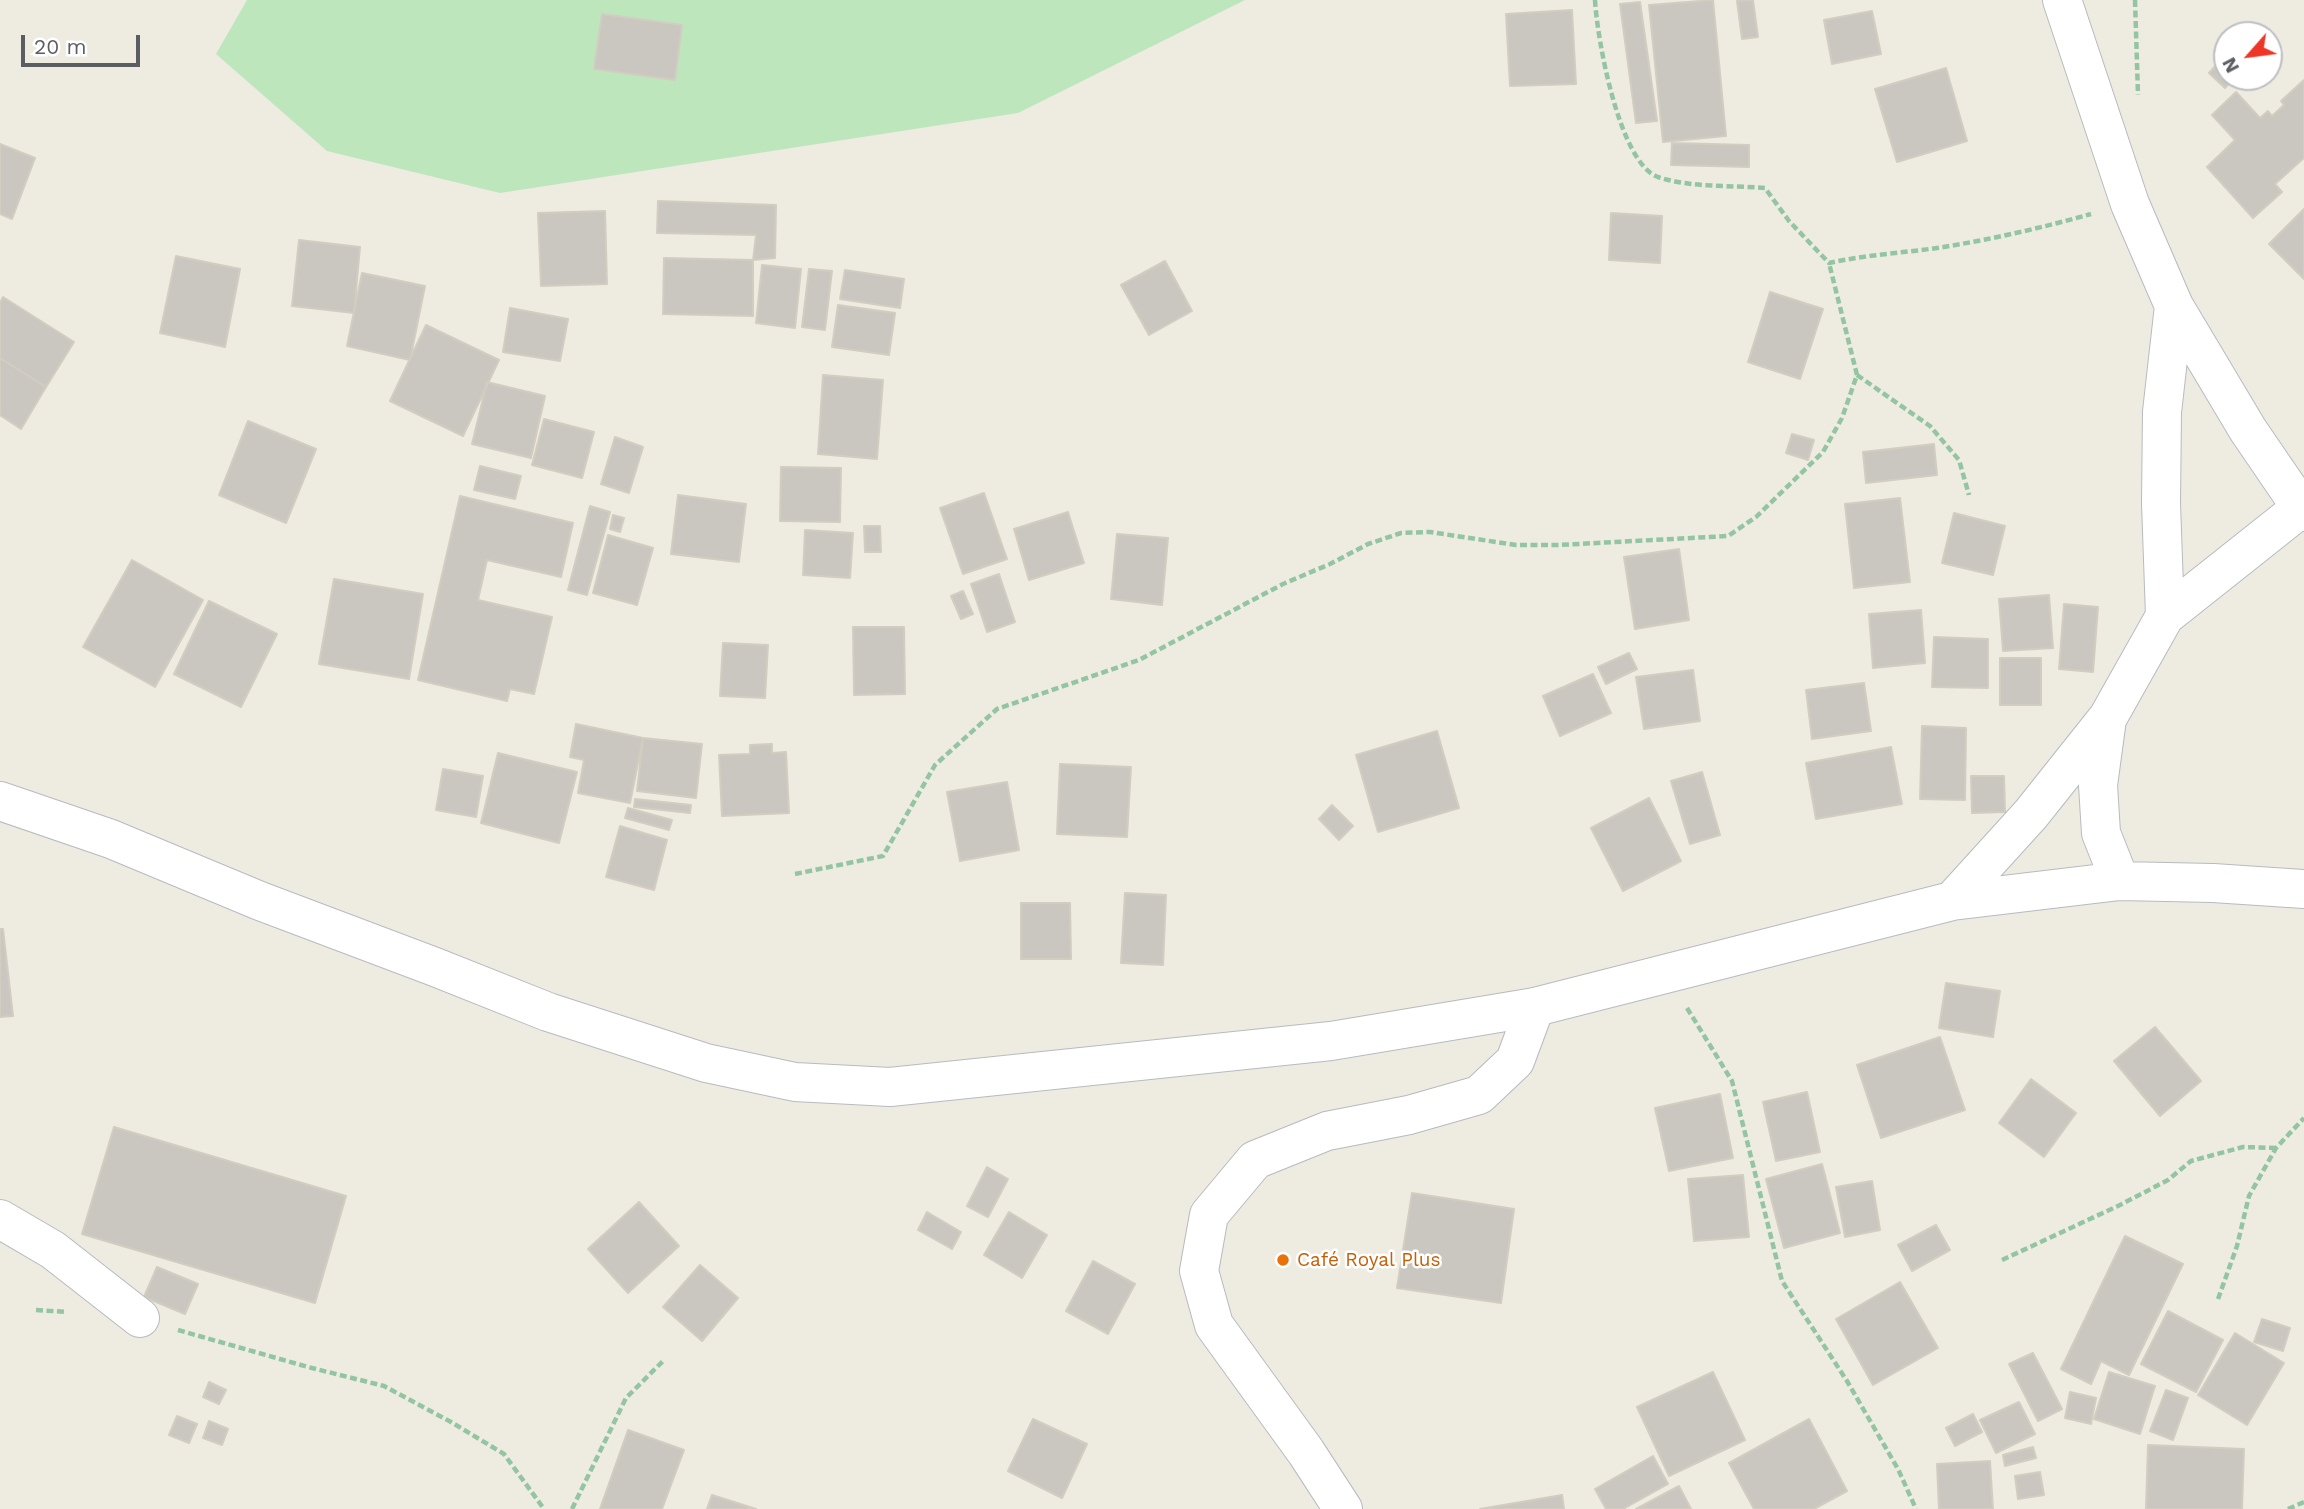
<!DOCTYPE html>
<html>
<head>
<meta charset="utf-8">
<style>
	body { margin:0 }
	#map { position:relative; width:2304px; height:1509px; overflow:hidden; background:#eeebe1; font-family:"Work Sans",sans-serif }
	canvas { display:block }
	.north { position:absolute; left:2213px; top:21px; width:70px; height:70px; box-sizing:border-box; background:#fff; border:2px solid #bdbfc1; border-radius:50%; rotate:242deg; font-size:19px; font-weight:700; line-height:28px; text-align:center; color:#5a5e63 }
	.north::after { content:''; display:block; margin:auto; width:24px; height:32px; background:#ef3526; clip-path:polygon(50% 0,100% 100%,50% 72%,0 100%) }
	.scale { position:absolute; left:21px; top:35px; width:119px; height:32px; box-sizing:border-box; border:4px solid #5a5e63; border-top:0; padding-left:9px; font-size:21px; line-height:24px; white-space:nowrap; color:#5a5e63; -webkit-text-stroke:5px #fff; paint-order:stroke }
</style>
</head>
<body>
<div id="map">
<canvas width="2304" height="1509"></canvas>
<div class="north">N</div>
<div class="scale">20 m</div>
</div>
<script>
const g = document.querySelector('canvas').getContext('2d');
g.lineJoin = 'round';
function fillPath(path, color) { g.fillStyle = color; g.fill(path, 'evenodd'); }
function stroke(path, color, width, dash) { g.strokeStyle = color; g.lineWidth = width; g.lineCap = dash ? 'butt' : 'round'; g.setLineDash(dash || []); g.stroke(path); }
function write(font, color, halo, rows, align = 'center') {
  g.font = font + ' "Work Sans",sans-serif'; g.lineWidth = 5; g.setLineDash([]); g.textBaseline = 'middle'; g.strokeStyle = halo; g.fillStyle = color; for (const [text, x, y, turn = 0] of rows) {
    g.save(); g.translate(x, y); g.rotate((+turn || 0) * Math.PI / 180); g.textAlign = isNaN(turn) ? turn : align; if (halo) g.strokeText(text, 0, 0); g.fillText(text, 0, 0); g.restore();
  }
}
fillPath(new Path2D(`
	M247 0H1245L1018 113 500 193 327 151 216 54Z`), '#bde6bd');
const building = new Path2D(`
	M1713 0 1726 136 1663 142 1649 5Z
	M1753 0 1758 37 1742 39 1737 1Z
	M1640 2 1657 121 1636 123 1620 4Z
	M1572 10 1576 84 1510 86 1506 14Z
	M1872 11 1881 54 1832 64 1824 20Z
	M602 14 682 25 675 80 594 69Z
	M2219 62 2227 69V77H2235L2225 88 2209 73Z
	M1946 68 1967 141 1897 162 1875 89Z
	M2304 80V158L2275 184 2282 192 2253 218 2207 167 2235 140 2212 115 2236 92 2260 118 2268 111 2272 116 2284 105 2281 101Z
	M1672 143 1749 145V167L1671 165Z
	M0 144 35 158 12 219 0 214Z
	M658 201 776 205 775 258 753 260 756 235 657 233Z
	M2304 209V279L2269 244Z
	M605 211 607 284 541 286 538 213Z
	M1611 213 1662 216 1660 263 1609 260Z
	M299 240 360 247 354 313 292 306Z
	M176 256 240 269 225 347 160 333Z
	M664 258 753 260V316L663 314Z
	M1165 261 1192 311 1149 335 1121 285Z
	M762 265 801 269 795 328 756 323Z
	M809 269 832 271 825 330 802 327Z
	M845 270 904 279 900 308 840 299Z
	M362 273 425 286 410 360 347 346Z
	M1770 292 1823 309 1800 379 1748 362Z
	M3 297 74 342 46 387 0 358V303Z
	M838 305 895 313 889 355 832 347Z
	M510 308 568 319 560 361 503 352Z
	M426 325 499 360 463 436 390 401Z
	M0 358 46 387 21 429 0 415Z
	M823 375 883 380 877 459 818 454Z
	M487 382 545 396 531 458 472 444Z
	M544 419 594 432 582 478 532 465Z
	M248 421 316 449 286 523 219 495Z
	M1792 434 1814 440 1808 460 1786 453Z
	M615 437 643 447 629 493 601 484Z
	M1934 444 1937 475 1866 483 1863 452Z
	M480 466 521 476 515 499 474 490Z
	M781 467 841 468 840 522 780 521Z
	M984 493 1007 559 963 574 940 508Z
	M678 495 746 504 739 562 671 554Z
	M460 496 573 523 561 577 487 560 478 600 552 617 534 694 510 689 507 701 418 680Z
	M1900 498 1910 582 1854 588 1845 504Z
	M590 506 610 512 587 595 568 590Z
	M1068 512 1084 563 1029 580 1014 529Z
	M1954 513 2005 526 1993 575 1942 563Z
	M613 515 624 518 620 532 610 529Z
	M864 526H880L881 552H865Z
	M805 530 853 533 850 578 803 575Z
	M1117 534 1168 538 1162 605 1111 599Z
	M608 535 653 548 637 605 593 593Z
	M1679 549 1689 620 1635 629 1624 557Z
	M132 560 203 600 155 687 83 647Z
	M999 574 1015 622 987 632 971 584Z
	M334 579 423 594 409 679 319 664Z
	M963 591 973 614 961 619 951 596Z
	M2049 595 2053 648 2003 651 1999 599Z
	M209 601 277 634 241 707 174 674Z
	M2064 604 2098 607 2093 672 2059 669Z
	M1921 610 1925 663 1873 668 1869 614Z
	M853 627H904L905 694 854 695Z
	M1934 637 1988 639V688L1932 687Z
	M723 643 768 645 765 698 720 696Z
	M1629 653 1637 669 1606 684 1598 667Z
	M2000 658H2041V705H2000Z
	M1693 670 1700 721 1644 729 1636 677Z
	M1593 674 1611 713 1560 736 1543 696Z
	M1864 683 1871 731 1812 739 1806 690Z
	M576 724 643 738 630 803 578 793 584 760 570 757Z
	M1922 726 1966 728 1965 800 1920 799Z
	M1437 731 1459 808 1378 832 1356 755Z
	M643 738 702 744 696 798 637 791Z
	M772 744V753L786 752 789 813 722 816 719 755 750 754V745Z
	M1891 747 1902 804 1816 819 1806 763Z
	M498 753 577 772 559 843 481 823Z
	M1060 764 1131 767 1127 837 1057 834Z
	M443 769 483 776 476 817 436 810Z
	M1702 772 1720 835 1690 844 1671 781Z
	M1971 776H2004L2005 812 1972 813Z
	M1007 782 1019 850 960 861 947 792Z
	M1649 798 1681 861 1623 891 1591 828Z
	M635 799 691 805 690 813 634 807Z
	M1332 805 1353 826 1339 840 1319 819Z
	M628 808 672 820 669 830 625 818Z
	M620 826 667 840 654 890 606 877Z
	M1125 893 1166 895 1163 965 1121 963Z
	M1021 903H1070L1071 959H1021Z
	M0 929H3L13 1016 0 1017Z
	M1946 983 2000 991 1993 1037 1939 1028Z
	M2155 1027 2201 1081 2160 1116 2114 1061Z
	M1940 1037 1965 1110 1881 1138 1857 1065Z
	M2031 1079 2076 1113 2044 1157 1999 1123Z
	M1807 1092 1820 1152 1776 1161 1763 1102Z
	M1720 1094 1733 1158 1669 1171 1655 1108Z
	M114 1127 346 1196 315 1303 82 1234Z
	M1822 1164 1840 1233 1784 1248 1766 1179Z
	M987 1167 1008 1179 988 1217 967 1206Z
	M1743 1175 1749 1237 1694 1241 1688 1179Z
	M1872 1181 1880 1230 1845 1237 1836 1187Z
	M1412 1193 1514 1209 1501 1303 1397 1288Z
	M639 1202 679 1246 628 1293 588 1249Z
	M927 1212 961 1232 952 1249 918 1230Z
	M1009 1212 1047 1235 1022 1278 984 1255Z
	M1936 1225 1950 1250 1912 1271 1898 1245Z
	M2125 1236 2183 1264 2129 1375 2101 1361 2091 1384 2061 1369Z
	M1093 1261 1135 1284 1108 1334 1066 1311Z
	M700 1265 738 1298 702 1341 663 1307Z
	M157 1267 198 1284 185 1314 144 1297Z
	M1900 1282 1938 1348 1873 1385 1836 1319Z
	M2168 1311 2223 1340 2196 1392 2141 1364Z
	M2262 1319 2290 1328 2283 1351 2254 1342Z
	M2235 1333 2284 1363 2247 1425 2198 1395Z
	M2033 1353 2062 1409 2038 1421 2009 1364Z
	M1713 1372 1745 1440 1669 1476 1637 1407Z
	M2109 1372 2155 1386 2140 1434 2094 1419Z
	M209 1382 226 1390 219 1404 203 1397Z
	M2166 1390 2188 1398 2173 1440 2150 1431Z
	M2070 1392 2096 1398 2091 1424 2065 1418Z
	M2019 1402 2035 1434 1996 1453 1980 1420Z
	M1973 1414 1982 1432 1955 1446 1946 1428Z
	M177 1416 197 1424 189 1443 169 1435Z
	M1033 1419 1087 1444 1062 1498 1008 1471Z
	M1809 1419 1847 1491 1814 1509H1754L1729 1463Z
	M209 1421 228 1429 222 1445 203 1438Z
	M628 1430 684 1450 662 1509H600Z
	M2148 1445 2244 1449 2242 1509H2146Z
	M2033 1447 2036 1458 2005 1466 2003 1455Z
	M1653 1456 1668 1484 1623 1509H1606L1595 1489Z
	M1990 1461 1993 1509H1939L1937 1464Z
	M2040 1472 2044 1495 2018 1499 2015 1476Z
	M1679 1486 1691 1509H1636Z
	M712 1495 756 1509H707Z
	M1562 1495 1564 1509H1480Z`);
fillPath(building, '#cac7c1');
stroke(building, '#d2cdc0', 2);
const minor = new Path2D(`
	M0 1219 53 1250 140 1318
	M1343 1509 1306 1452 1214 1325 1199 1271 1209 1215 1255 1160 1327 1131 1409 1115 1479 1095 1515 1061 1535 1007`);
const secondary = new Path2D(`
	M2062 0 2130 204 2174 306 2248 430 2304 512
	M2165 616 2161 503 2162 412 2174 306
	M0 801 111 839 260 901 435 967 548 1012 706 1063 795 1082 890 1087 1331 1041 1535 1007 1952 901 2120 881 2213 883 2304 889
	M2120 881 2101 833 2098 785 2107 719 2165 616 2301 508
	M1952 901 2031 814 2105 721`);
stroke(minor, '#b7babf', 40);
stroke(secondary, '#b7bbc1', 40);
stroke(new Path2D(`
	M1595 0C1597 38 1619 163 1658 177 1691 188 1731 185 1765 188L1789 221 1829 263C1865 255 1901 253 1937 248 1989 240 2041 228 2091 214
	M2135 0 2138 95
	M1857 375 1930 426 1959 460 1969 495
	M795 874 883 856 935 765 997 709 1139 660 1283 584 1330 564 1368 544 1401 533 1430 532 1516 545H1559L1728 536 1756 517 1823 452 1842 418 1857 375 1829 263
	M1687 1008 1732 1081 1782 1281 1847 1381 1898 1469 1916 1509
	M2002 1260 2120 1205 2168 1180 2191 1161 2243 1147 2276 1148
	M2218 1299 2237 1246 2249 1196 2276 1148 2304 1118
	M36 1310 67 1312
	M178 1330 308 1367 384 1386 451 1422 504 1454 544 1509
	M572 1509 626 1398 664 1360
	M2288 1509 2304 1502`), '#94c5a2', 4.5, [7, 3.5]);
stroke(minor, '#fff', 38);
stroke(secondary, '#fff', 38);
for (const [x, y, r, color] of [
	[1283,1260,7,"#e8710a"]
]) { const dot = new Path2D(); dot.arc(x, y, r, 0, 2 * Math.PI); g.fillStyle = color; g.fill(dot); stroke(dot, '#fff', 2.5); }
write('19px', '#c56008', '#fff', [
	["Café Royal Plus",1297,1260]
], 'left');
</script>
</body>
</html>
